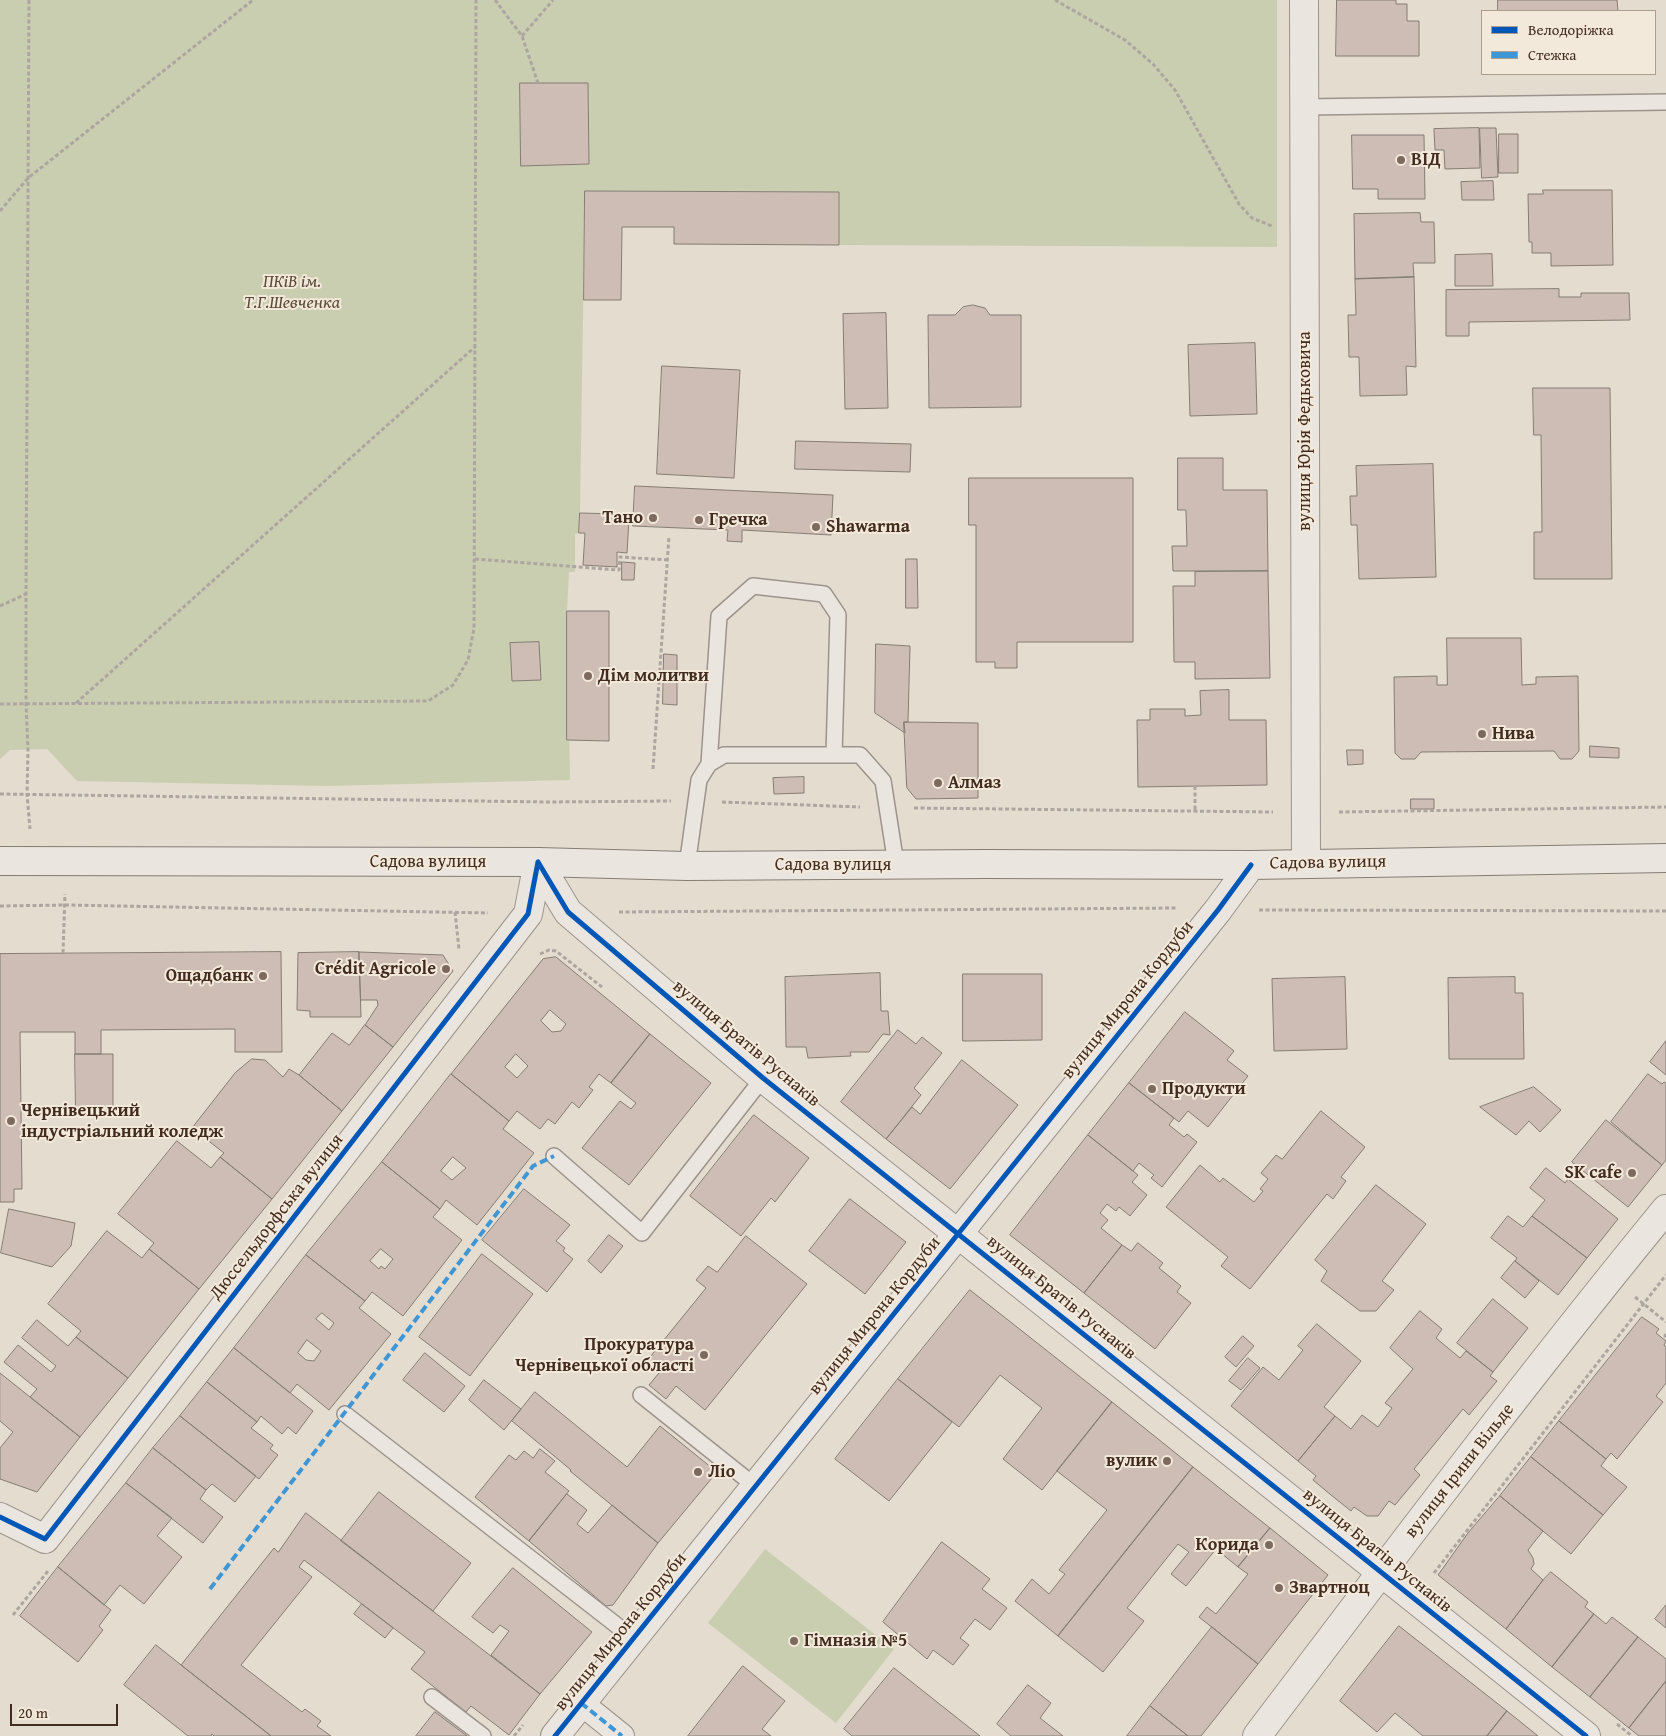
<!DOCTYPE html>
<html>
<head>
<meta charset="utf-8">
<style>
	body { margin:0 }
	#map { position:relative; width:1666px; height:1736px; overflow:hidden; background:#e4dccf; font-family:"Gentium Book Plus",serif }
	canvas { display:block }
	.legend { position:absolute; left:1481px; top:10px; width:175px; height:65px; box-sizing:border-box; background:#f3e9da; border:1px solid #ac9d8f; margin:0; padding:6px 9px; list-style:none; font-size:15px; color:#422c1f }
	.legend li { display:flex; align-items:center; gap:10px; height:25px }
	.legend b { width:25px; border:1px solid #ac9d8f }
	.scale { position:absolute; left:10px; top:1704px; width:108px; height:22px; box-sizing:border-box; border:2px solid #422c1f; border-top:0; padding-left:6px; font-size:15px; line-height:18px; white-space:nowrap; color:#422c1f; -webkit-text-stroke:4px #f3e9da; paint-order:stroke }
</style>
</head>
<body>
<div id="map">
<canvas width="1666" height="1736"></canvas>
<ul class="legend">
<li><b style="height:6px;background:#0057b8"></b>Велодоріжка</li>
<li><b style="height:6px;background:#3f96d5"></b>Стежка</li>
</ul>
<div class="scale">20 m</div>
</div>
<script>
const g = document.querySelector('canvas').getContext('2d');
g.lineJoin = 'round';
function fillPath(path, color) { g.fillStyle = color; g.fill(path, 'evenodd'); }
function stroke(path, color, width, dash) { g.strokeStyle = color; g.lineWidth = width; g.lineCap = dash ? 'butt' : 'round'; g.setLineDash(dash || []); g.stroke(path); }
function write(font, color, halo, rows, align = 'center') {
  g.font = font + ' "Gentium Book Plus",serif'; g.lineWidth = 4; g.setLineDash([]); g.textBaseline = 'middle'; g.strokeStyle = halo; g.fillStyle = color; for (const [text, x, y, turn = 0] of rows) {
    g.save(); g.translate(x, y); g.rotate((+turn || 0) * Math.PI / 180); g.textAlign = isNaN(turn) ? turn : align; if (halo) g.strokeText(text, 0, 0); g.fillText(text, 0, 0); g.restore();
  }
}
fillPath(new Path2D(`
	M0 0H1277V247L839 245V192L585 191 580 513 579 533 575 534V572H569L567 611 570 780 327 786 77 781 47 749 10 750 0 759Z
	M765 1549 894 1649 836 1723 708 1623Z`), '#caceb1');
const building = new Path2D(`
	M1337 0H1396V4H1407V21H1419V56H1336Z
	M1498 0H1617L1618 11H1498Z
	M520 83H588L589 164 521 166Z
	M1479 128 1480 168 1445 169 1444 150H1435L1434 129Z
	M1480 128H1496L1498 177 1482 178Z
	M1499 134H1518V173H1499Z
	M1352 135H1424L1425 199H1378V189H1353Z
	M1493 181 1494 200H1462L1461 182Z
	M1543 190H1612L1613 265 1551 266V253H1532V242H1529L1528 194H1543Z
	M585 191 839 192V245L674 244V227H622L621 300H584Z
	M1420 213 1421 222H1434L1435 263H1413L1414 277 1355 279 1354 214Z
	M1492 254 1493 286H1455V255Z
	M1414 277 1416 367 1406 366 1407 395 1360 396 1359 357H1349L1348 315H1356L1355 279Z
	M1559 289V297H1581V293H1629L1630 320 1469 322V336H1446V290Z
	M973 305 985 308 990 315H1021V407L929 408 928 315H955L963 307Z
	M886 313 888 408 845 409 843 314Z
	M1255 343 1257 414 1190 416 1188 345Z
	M662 366 740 370 734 478 657 474Z
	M1533 388H1610L1612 579H1534V532H1542L1541 435H1534Z
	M796 441 911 444 910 472 795 469Z
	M1178 458H1223V490H1267L1268 571H1173L1172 546H1187L1186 510H1178Z
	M1433 464 1436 577 1359 579 1357 525H1351L1350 496H1357L1356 466Z
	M969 478H1133V642H1017V668H995V662H976V525H969Z
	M635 486 833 495 831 535 742 530V542L727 541 728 530 633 526Z
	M580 513 617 514V518L629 519 627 553 617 552V567L583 565 585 533H579Z
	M906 559H917L918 608H906Z
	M622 562 635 563 634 580H622Z
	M1268 571 1270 678 1195 679V662H1174L1173 586H1195V572Z
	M567 611H609V741L567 740Z
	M1447 638H1521L1522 685 1536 684V677L1578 676 1579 751 1572 759H1560L1554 751 1421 752 1415 759H1401L1395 753 1394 677 1437 676V685H1447Z
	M539 642 541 680 512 681 510 643Z
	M876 644 910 646 908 722H904L905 733 875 713Z
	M664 654 677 655V705L663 704Z
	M1229 690V720H1266L1267 785 1138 787 1137 720H1150V709H1185V716L1201 715 1200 691Z
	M904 722 978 723V798L916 799 907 788Z
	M1590 746 1619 748V758L1590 757Z
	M1347 750H1363V764L1348 765Z
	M804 777V793L774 794 773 778Z
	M1411 799H1434V809H1411Z
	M281 952 282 1052H235V1029L101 1030V1054H75V1032H20L22 1189H14V1202H0V954Z
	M359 952 361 1017H310V1011L297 1010 298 953Z
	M359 952 443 955 453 971 393 1047 365 1025 378 1005 377 1000H361Z
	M556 957 650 1034 611 1083 599 1074 589 1087 593 1090 579 1108 572 1102 555 1124 548 1119 540 1129 517 1111 509 1121 451 1074 543 959ZM550 1010 566 1024 561 1031 552 1032 541 1021ZM516 1054 528 1066 517 1078 505 1067Z
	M880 973 881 1011H888L890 1035 883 1034 869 1052H850L851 1056 808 1058 806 1047H786L785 977Z
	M963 974H1042V1040L963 1041Z
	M1345 977 1347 1049 1274 1051 1272 979Z
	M1515 977V993H1523L1524 1059H1449L1448 978Z
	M1185 1012 1234 1051 1227 1060 1248 1076 1208 1127 1188 1111 1179 1122 1129 1083Z
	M365 1025 393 1047 342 1111 299 1075 332 1033 349 1045Z
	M898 1030 916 1044 922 1037 942 1053 914 1088 921 1095 886 1139 841 1102Z
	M650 1034 711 1083 629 1185 582 1148 620 1101 631 1109 636 1103 611 1083Z
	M1666 1041V1075L1650 1062Z
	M75 1054H113V1111L76 1113Z
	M252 1059 265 1060 283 1077 289 1069 299 1075 342 1111 272 1199 220 1157 224 1153 192 1128 235 1073Z
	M962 1060 1018 1105 950 1189 886 1139 912 1107 920 1114Z
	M451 1074 509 1121 503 1129 534 1153 477 1225 446 1200 440 1209 382 1162ZM453 1157 466 1168 452 1180 441 1171Z
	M1648 1074 1662 1084 1664 1082 1666 1083V1160L1662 1165 1611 1122Z
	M1129 1083 1174 1118 1169 1125 1184 1137 1187 1134 1197 1142 1162 1187 1151 1178 1154 1175 1139 1163 1133 1171 1088 1135Z
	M1534 1087 1561 1110 1540 1132 1529 1121 1516 1135 1480 1107Z
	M1321 1111 1365 1147 1341 1177 1346 1181 1333 1199 1327 1194 1250 1289 1221 1266 1228 1257 1166 1207 1200 1165 1220 1182 1223 1178 1254 1202 1263 1191 1260 1189 1268 1179 1261 1173 1276 1155 1282 1159Z
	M754 1115 809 1158 775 1202 771 1198 741 1236 690 1196Z
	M1606 1120 1662 1165 1628 1207 1572 1162Z
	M1088 1135 1138 1175 1132 1182 1147 1195 1130 1216 1119 1207 1116 1211 1107 1204 1100 1213 1108 1220 1101 1228 1122 1245 1084 1293 1010 1235Z
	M177 1141 211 1168 220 1157 272 1199 199 1289 149 1249 154 1243 118 1214Z
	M382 1162 440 1209 433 1217 462 1240 403 1316 372 1292 365 1301 306 1255ZM381 1249 393 1259 385 1269 381 1266 379 1269 370 1261Z
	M1546 1168 1565 1183 1568 1179 1618 1219 1587 1258 1532 1216 1545 1200 1530 1188Z
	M1376 1185 1426 1224 1382 1281 1394 1290 1376 1311H1360L1321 1281 1327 1271 1315 1260Z
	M524 1189 570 1225 556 1241 565 1248 563 1251 573 1259 547 1292 482 1240Z
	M850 1199 906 1242 865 1294 809 1251Z
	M9 1209 75 1223 71 1246 52 1267 1 1253Z
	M1508 1216 1523 1227 1532 1216 1587 1258 1558 1295 1515 1261 1517 1258 1491 1238Z
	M107 1231 142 1258 149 1249 199 1289 128 1378 76 1337 81 1331 48 1304Z
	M609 1235 623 1246 601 1273 588 1261Z
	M746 1236 807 1284 705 1410 676 1386 666 1399 649 1385 659 1373 646 1362 706 1288 696 1280 708 1266 717 1272Z
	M1138 1243 1163 1263 1159 1268 1181 1286 1177 1292 1191 1303 1155 1349 1084 1293 1122 1245 1131 1251Z
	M482 1254 533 1294 470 1376 419 1337Z
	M306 1255 365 1301 359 1308 391 1334 329 1410 297 1384 290 1393 234 1348ZM322 1313 334 1323 329 1330 316 1319ZM307 1340 321 1351 314 1361 306 1360 298 1353Z
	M1515 1261 1539 1281 1525 1298 1501 1278Z
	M970 1290 1112 1402 1042 1490 1003 1459 1042 1408 1000 1375 959 1427 898 1379Z
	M1493 1299 1528 1328 1493 1372 1457 1343Z
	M1420 1311 1442 1329 1436 1338 1460 1358 1466 1351 1493 1372 1490 1376 1497 1381 1469 1415 1463 1409 1414 1469 1420 1475 1395 1505 1389 1501 1378 1516H1367L1354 1507 1351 1511 1331 1495 1313 1480 1316 1476 1298 1461 1335 1416 1351 1429 1362 1415 1378 1427 1392 1408 1385 1403 1413 1369 1390 1348Z
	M1642 1317 1659 1329 1656 1333 1666 1341 1664 1345 1666 1347V1383L1656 1396 1663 1402 1617 1459 1611 1453 1606 1459 1559 1421Z
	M37 1320 68 1346 76 1337 128 1378 80 1437 30 1397 37 1389 4 1362 18 1345 51 1372 56 1366 22 1338Z
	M1317 1324 1361 1361 1324 1407 1335 1416 1298 1461 1231 1406 1263 1367 1279 1380 1303 1350 1298 1346Z
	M1243 1336 1254 1346 1236 1367 1225 1357Z
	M234 1348 313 1411 296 1434 288 1427 282 1434 261 1416 257 1422 207 1382Z
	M425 1353 465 1386 444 1412 403 1380Z
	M1248 1358 1260 1368 1241 1390 1229 1381Z
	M0 1373 80 1437 37 1492 0 1479V1448L13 1432 0 1421Z
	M898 1379 952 1422 889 1501 835 1459Z
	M484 1380 521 1409 504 1430 469 1400Z
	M207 1382 257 1422 251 1428 273 1445 270 1449 278 1455 259 1479 180 1416Z
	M535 1392 627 1467 660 1426 717 1472 658 1543 570 1471 571 1470 512 1421Z
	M1112 1402 1193 1467 1058 1636 1015 1601 1032 1579 1049 1594 1065 1574 1059 1570 1107 1510 1057 1471Z
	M180 1416 256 1476 235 1502 212 1484 206 1490 153 1448Z
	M1559 1421 1606 1459 1601 1466 1627 1487 1603 1515 1531 1457Z
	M153 1448 206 1490 200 1499 223 1517 203 1543 126 1483Z
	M540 1449 555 1461 545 1472 569 1491 529 1541 475 1497 509 1455 516 1460 524 1451 533 1458Z
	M1531 1457 1603 1515 1571 1554 1500 1496Z
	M1193 1467 1270 1528 1238 1567 1216 1549 1186 1586 1171 1574 1189 1552 1178 1544 1127 1608 1144 1621 1103 1672 1058 1636Z
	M126 1483 172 1518 157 1536 182 1557 144 1604 120 1585 104 1605 58 1567Z
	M379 1492 471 1563 433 1611 341 1541Z
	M567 1494 587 1510 577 1524 588 1533 612 1505 658 1543 613 1605 606 1606 529 1541Z
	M1500 1496 1543 1531 1528 1550 1533 1558 1534 1564 1531 1569 1543 1580 1506 1629 1438 1575 1468 1533Z
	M306 1513 540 1694 509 1735 471 1706 466 1712 411 1669 425 1652 304 1560 299 1567 312 1577 241 1665 302 1712 305 1709 321 1721 317 1726 331 1736H271L181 1665 274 1548 278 1552Z
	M1270 1528 1328 1575 1258 1664 1199 1617 1207 1607 1216 1614 1248 1574 1238 1567Z
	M942 1542 990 1579 982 1589 1007 1608 990 1630 975 1619 960 1638 969 1645 953 1665 933 1650 927 1659 883 1622Z
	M58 1567 111 1610 99 1626 103 1630 78 1662 20 1616Z
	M513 1568 592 1632 540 1694 491 1655 509 1631 500 1625 493 1633 472 1617Z
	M1551 1572 1588 1602 1585 1607 1594 1614 1552 1667 1506 1629 1543 1580Z
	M362 1604 393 1628 385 1638 354 1614Z
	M1666 1605V1628L1655 1619Z
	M1594 1614 1606 1624 1612 1617 1638 1637 1590 1697 1552 1667Z
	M1399 1626 1507 1711 1487 1736H1423L1395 1713 1377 1732 1340 1701Z
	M1212 1627 1258 1664 1201 1736H1188L1150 1706Z
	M1638 1637 1666 1659V1681L1629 1728 1590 1697Z
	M156 1645 229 1703 271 1736H214L212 1734 211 1736H188L124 1685Z
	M743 1666 785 1701 762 1729 771 1736H688Z
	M894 1668 980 1736H852L844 1729Z
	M1666 1681V1736H1639L1629 1728Z
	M1028 1685 1051 1703 1040 1718 1063 1736H1011L997 1724Z
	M1150 1706 1188 1736H1127Z
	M1507 1711 1538 1736H1487Z
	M435 1712 467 1736H416Z`);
fillPath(building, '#cdbdb5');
stroke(building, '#857d74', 1);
const service = new Path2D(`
	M1304 107 1666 102
	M709 764 719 616 753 586 824 594 838 615 834 755
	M687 866 699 780 709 764 724 755H860L883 781 896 864
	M554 1156 642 1233 763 1078
	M641 1395 755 1486
	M345 1414 633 1638
	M432 1697 483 1736`);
const pedestrian = new Path2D(`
	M581 1703 622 1736`);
const minor = new Path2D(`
	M538 862 568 912 763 1078 1586 1736
	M0 1517 45 1539 528 914 538 862
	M1257 1736C1391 1559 1525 1381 1666 1209`);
const tertiary = new Path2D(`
	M1304 0 1306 863
	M555 1736 1218 910 1251 865`);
const secondary = new Path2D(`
	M0 861 538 862 687 866 986 864 1251 865 1666 858`);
stroke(service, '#9c948c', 18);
stroke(pedestrian, '#9c948c', 26);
stroke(minor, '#9c948c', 30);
stroke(tertiary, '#9c948c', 30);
stroke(secondary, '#857d74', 30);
stroke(new Path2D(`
	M29 0 26 594V704L28 749 27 794 30 829
	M495 0 522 36 538 83
	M1055 0 1125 40 1153 64 1175 90 1239 204 1252 218 1272 226
	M522 36 553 0
	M0 211 28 178 253 0
	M475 559 619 570 620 557 668 560
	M0 606 26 594
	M76 703 476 346
	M0 704 428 701 453 685 468 660 474 628 476 0
	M653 769 669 536
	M1195 786V811
	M0 794 546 802 671 801
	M722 802 860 807
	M914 808 1273 812
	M1339 812 1666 807
	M0 906 65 905 488 913
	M1259 910 1666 911
	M455 912 459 949
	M619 912 1178 908
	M63 953 65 894
	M540 954 549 950 556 951 602 987
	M1635 1297 1666 1322
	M1666 1334 1665 1336 1666 1337
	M1434 1573 1666 1275
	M13 1615 48 1571
	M1617 1724 1632 1736
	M514 1736 523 1725`), '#ada6a0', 3, [4, 2.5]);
stroke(service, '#eae5df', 15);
stroke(pedestrian, '#eae5df', 24);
stroke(minor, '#eae5df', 28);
stroke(tertiary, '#eae5df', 28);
stroke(secondary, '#eae5df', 28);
stroke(new Path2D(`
	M210 1589 533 1166 554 1156
	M581 1703 622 1736`), '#3f96d5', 4, [8, 4]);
stroke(new Path2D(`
	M538 862 568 912 763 1078 1586 1736
	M0 1517 45 1539 528 914 538 862
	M555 1736 1218 910 1251 865`), '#0057b8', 5);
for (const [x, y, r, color] of [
	[1401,160,5,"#7b6a5d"],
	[653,518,5,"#7b6a5d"],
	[699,520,5,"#7b6a5d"],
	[816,527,5,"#7b6a5d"],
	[588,676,5,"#7b6a5d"],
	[1482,734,5,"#7b6a5d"],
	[938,783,5,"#7b6a5d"],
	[446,969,5,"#7b6a5d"],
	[263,976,5,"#7b6a5d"],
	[1152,1089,5,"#7b6a5d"],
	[11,1121,5,"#7b6a5d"],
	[1632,1173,5,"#7b6a5d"],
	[704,1355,5,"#7b6a5d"],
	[1167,1461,5,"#7b6a5d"],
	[698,1472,5,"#7b6a5d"],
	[1269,1545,5,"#7b6a5d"],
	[1279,1588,5,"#7b6a5d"],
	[794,1641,5,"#7b6a5d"]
]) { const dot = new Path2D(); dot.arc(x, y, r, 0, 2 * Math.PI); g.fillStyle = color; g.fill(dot); stroke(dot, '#f3e9da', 2); }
write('bold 18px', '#422c1f', '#f3e9da', [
	["ВІД",1411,160],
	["Тано",643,518,"right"],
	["Гречка",709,520],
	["Shawarma",826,527],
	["Дім молитви",598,676],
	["Нива",1492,734],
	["Алмаз",948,783],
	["Crédit Agricole",436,969,"right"],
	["Ощадбанк",253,976,"right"],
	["Продукти",1162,1089],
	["Чернівецький",21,1111],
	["індустріальний коледж",21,1132],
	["SK cafe",1622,1173,"right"],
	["Прокуратура",694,1345,"right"],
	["Чернівецької області",694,1366,"right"],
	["вулик",1157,1461,"right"],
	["Ліо",708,1472],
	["Корида",1259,1545,"right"],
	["Звартноц",1289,1588],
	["Гімназія №5",804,1641]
], 'left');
write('italic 18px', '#594a37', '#f3e9da', [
	["ПКіВ ім.",292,282],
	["Т.Г.Шевченка",292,303]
]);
write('18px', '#422c1f', '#f3e9da', [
	["вулиця Юрія Федьковича",1305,431,-90],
	["Садова вулиця",428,862],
	["Садова вулиця",1328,863,-1],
	["Садова вулиця",833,865],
	["вулиця Мирона Кордуби",1128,1000,-51],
	["вулиця Братів Руснаків",746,1044,40],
	["Дюссельдорфська вулиця",277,1217,-52],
	["вулиця Братів Руснаків",1061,1298,39],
	["вулиця Мирона Кордуби",875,1316,-51],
	["вулиця Ірини Вільде",1460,1471,-52],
	["вулиця Братів Руснаків",1377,1551,39],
	["вулиця Мирона Кордуби",621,1632,-51]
]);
</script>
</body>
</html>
